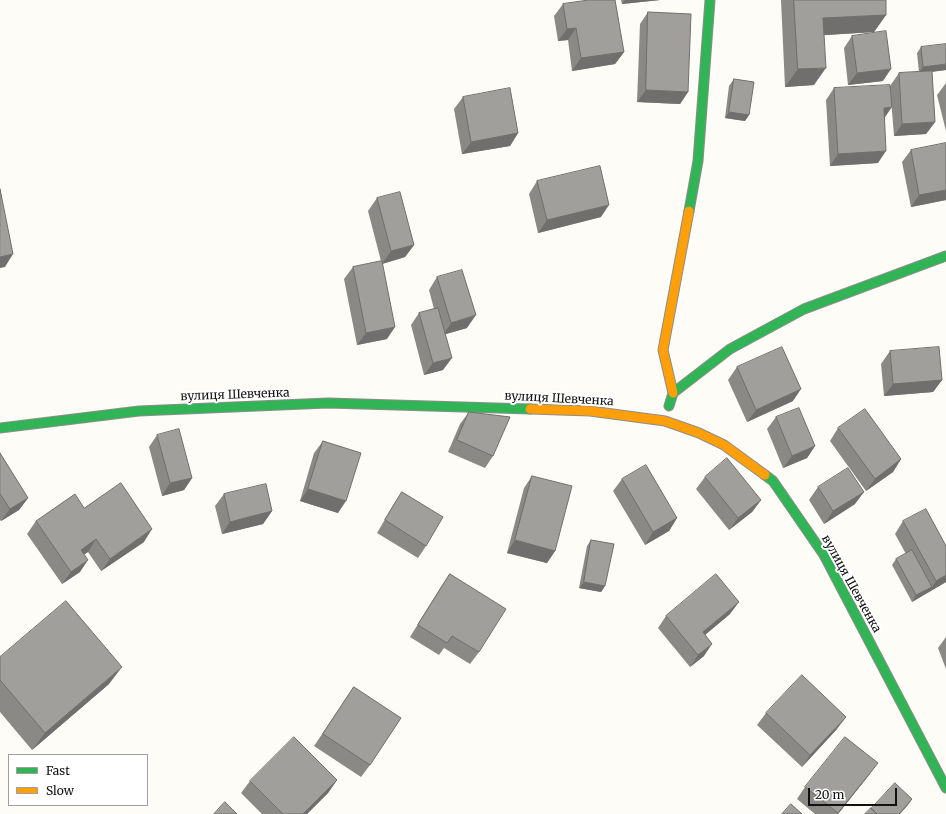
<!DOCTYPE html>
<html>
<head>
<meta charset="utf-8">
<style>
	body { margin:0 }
	#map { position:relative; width:946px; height:814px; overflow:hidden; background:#fdfcf7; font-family:Merriweather,serif }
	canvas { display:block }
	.legend { position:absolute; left:8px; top:754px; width:140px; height:52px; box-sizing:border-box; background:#fff; border:1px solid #a0a0a0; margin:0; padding:5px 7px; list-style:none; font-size:12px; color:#111 }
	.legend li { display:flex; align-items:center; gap:8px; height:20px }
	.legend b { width:20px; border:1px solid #a0a0a0 }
	.scale { position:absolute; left:808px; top:788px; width:89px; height:18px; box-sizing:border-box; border:2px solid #111; border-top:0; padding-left:5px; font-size:12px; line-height:14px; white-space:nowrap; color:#111; -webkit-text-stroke:3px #fff; paint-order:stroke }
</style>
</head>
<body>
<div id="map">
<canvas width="946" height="814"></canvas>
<ul class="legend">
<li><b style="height:5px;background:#30b455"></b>Fast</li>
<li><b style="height:5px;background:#ff9f0a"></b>Slow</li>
</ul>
<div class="scale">20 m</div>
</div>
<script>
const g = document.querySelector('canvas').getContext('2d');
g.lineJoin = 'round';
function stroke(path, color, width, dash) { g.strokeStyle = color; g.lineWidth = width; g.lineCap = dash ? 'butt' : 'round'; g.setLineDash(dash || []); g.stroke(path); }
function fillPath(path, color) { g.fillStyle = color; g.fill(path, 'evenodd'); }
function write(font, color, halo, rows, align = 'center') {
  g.font = font + ' Merriweather,serif'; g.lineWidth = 4; g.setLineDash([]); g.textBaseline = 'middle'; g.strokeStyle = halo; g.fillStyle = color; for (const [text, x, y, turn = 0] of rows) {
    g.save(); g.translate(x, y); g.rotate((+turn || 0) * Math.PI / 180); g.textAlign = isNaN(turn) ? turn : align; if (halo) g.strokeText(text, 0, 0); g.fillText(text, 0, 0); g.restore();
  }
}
const fast = new Path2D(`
	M689 211 698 161 710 0
	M669 406 673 393 730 349 804 309 946 256
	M0 428 139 411 328 403 530 409
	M765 475 773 481 824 555 946 788`);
const slow = new Path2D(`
	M673 393 663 350 689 211
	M530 409 590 411 665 421 699 433 724 445 765 475`);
stroke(fast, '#8e8d8b', 11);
stroke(slow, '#8e8d8b', 11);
stroke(fast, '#30b455', 9);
stroke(slow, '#ff9f0a', 9);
fillPath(new Path2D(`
	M621 0H660L622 4Z
	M781 0H886V15L874 32 824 35 814 85 785 87Z
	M563 4 624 52 615 64 572 71 568 40 558 41 554 16Z
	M648 12 688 92 680 104 637 102 640 24Z
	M852 36 883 81 848 85 844 48Z
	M921 47 946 70 932 72 935 122 926 134 894 136 890 86 899 73 919 72 917 53Z
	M734 79 749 115 745 121 725 118 729 86Z
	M946 83V131L937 95Z
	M834 88 878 163 830 166 826 100Z
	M463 97 518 133 510 146 462 154 454 109Z
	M911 150 946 200 911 207 902 162Z
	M537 181 601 217 538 233 529 194Z
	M377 198 414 245 405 257 382 264 387 339 357 345 344 279 353 267 381 261 368 211Z
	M437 277 467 328 445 334 443 370 424 375 411 325 419 313 434 309 429 290Z
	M890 351 942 380 933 392 884 396 881 364Z
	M737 367 793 401 747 422 728 380Z
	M469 412 493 456 485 468 448 452 460 424Z
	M776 417 815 446 807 458 783 468 767 429Z
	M838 428 901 459 893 472 866 491 830 441Z
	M157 435 192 478 184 490 162 496 149 447Z
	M323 441 338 513 300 501 314 453Z
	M0 453 28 498 19 510 1 521 0 520Z
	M532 476 555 551 547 563 507 553 524 488Z
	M705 477 761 500 752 512 729 530 696 489Z
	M622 479 677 518 669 531 645 545 613 491Z
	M818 487 855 504 824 524 809 500Z
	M402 492 426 546 418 558 377 533 394 504Z
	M224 494 272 511 263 524 222 534 215 506Z
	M84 508 144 542 101 571 88 552 84 554 80 572 62 584 27 534 36 521Z
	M903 521 946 582 912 602 892 565 896 559 906 554 895 534Z
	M591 540 605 586 601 592 579 588 587 546Z
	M450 574 479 652 470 664 444 648 439 655 410 637 441 587Z
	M730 614 705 635 704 656 690 667 658 628 666 616Z
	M946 637V669L938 648Z
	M0 657 109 684 32 750 0 712Z
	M354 687 370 765 361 777 314 746Z
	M766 713 837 729 802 767 757 725Z
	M869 775 838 814H815L797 799 805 787Z
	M337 780 328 793 307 814H262L241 793 250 781Z`), '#8a8986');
fillPath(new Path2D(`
	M625 0H660L622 4Z
	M886 15 874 32 811 36 823 18Z
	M576 28 568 40 558 41 567 29Z
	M624 52 615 64 572 71 581 58Z
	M946 64V70L919 73 923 67Z
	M826 68 814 85 785 87 798 69Z
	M891 69 883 81 848 85 857 73Z
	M646 90 688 92 680 104 637 102Z
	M892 107 883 120 884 108Z
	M729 112 749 115 745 121 725 118Z
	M935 122 926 134 894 136 902 124Z
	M518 133 510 146 462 154 471 142Z
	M886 151 878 163 830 166 838 154Z
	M946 190V200L911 207 919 195Z
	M609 205 601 217 538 233 547 220Z
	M414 245 405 257 382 264 391 251Z
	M13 254 5 267 0 268V257Z
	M476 315 467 328 443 335 451 323Z
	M395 327 387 339 357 345 366 333Z
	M452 358 443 370 424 375 433 363Z
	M942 380 933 392 884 396 893 384Z
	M801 389 793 401 747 422 756 410Z
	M815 446 807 458 783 468 792 456Z
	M901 459 893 472 866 491 875 479Z
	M192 478 184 490 162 496 170 483Z
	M308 489 346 501 338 513 300 501Z
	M864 492 855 504 824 524 833 511Z
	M28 498 19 510 1 521 10 509Z
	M761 500 752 512 729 530 738 518Z
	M272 511 263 524 222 534 230 522Z
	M677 518 669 531 645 545 653 532Z
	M152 529 144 542 101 571 110 559Z
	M96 539 88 552 73 562 81 550Z
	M515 540 555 551 547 563 507 553Z
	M88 560 80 572 62 584 71 572Z
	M946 575V582L912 602 916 595 932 587 936 581Z
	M584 582 605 586 601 592 579 588Z
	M739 602 730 614 694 644 703 632Z
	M712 644 704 656 690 667 698 655Z
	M122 667 109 684 32 750 45 733Z
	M846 717 837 729 802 767 810 755Z
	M878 763 869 775 838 814H837Z
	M337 780 328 793 307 814H303Z
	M912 799 908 805 900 814H899Z`), '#716f6d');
const building = new Path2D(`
	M589 0H615L624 52 581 58 576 28 567 29 563 4Z
	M794 0H886V15L823 18 826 68 798 69Z
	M648 12 691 14 688 92 646 90Z
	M886 31 891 69 857 73 852 36Z
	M946 44V64L923 67 921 47Z
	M932 71 935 122 902 124 899 73Z
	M734 79 754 82 749 115 729 112Z
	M890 85 892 107 884 108 886 151 838 154 834 88Z
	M510 88 518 133 471 142 463 97Z
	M946 143V190L919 195 911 150Z
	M600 166 609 205 547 220 537 181Z
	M0 189 13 254 0 257Z
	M400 192 414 245 391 251 377 198Z
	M382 261 395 327 366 333 353 267Z
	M462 270 476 315 451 323 437 277Z
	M438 308 452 358 433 363 419 313Z
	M782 347 801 389 756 410 737 367Z
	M939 347 942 380 893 384 890 351Z
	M799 408 815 446 792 456 776 417Z
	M865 409 901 459 875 479 838 428Z
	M469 412 510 417 493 456 457 440Z
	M179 429 192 478 170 483 157 435Z
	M323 441 361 453 346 501 308 489Z
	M0 453 28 498 10 509 0 494Z
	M727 458 761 500 738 518 705 477Z
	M646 465 677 518 653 532 622 479Z
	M848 468 864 492 833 511 818 487Z
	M532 476 572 486 555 551 515 540Z
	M121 483 152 529 110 559 96 539 81 550 88 560 71 572 36 521 75 494 84 508Z
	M266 484 272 511 230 522 224 494Z
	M402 492 443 517 426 546 385 520Z
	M926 509 946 546V575L936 581 903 521Z
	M591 540 614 544 605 586 584 582Z
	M912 550 932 587 916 595 896 559Z
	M450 574 506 609 479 652 452 636 447 643 418 625Z
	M716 574 739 602 703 632 712 644 698 655 666 616Z
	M66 601 122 667 45 733 0 680V657Z
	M802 675 846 717 810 755 766 713Z
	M354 687 401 718 370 765 323 734Z
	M294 737 337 780 303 814H283L250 781Z
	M845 737 878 763 838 813 805 787Z
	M895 783 912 799 899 814H877L871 809Z
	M225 802 237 814H214Z
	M791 804 802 814H782Z
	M871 808 877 814H865Z`);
fillPath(building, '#a19f9c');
stroke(building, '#716f6d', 1);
write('12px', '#111', '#fff', [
	["вулиця Шевченка",235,395,-2],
	["вулиця Шевченка",559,399,3],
	["вулиця Шевченка",851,584,61]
]);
</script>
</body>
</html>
